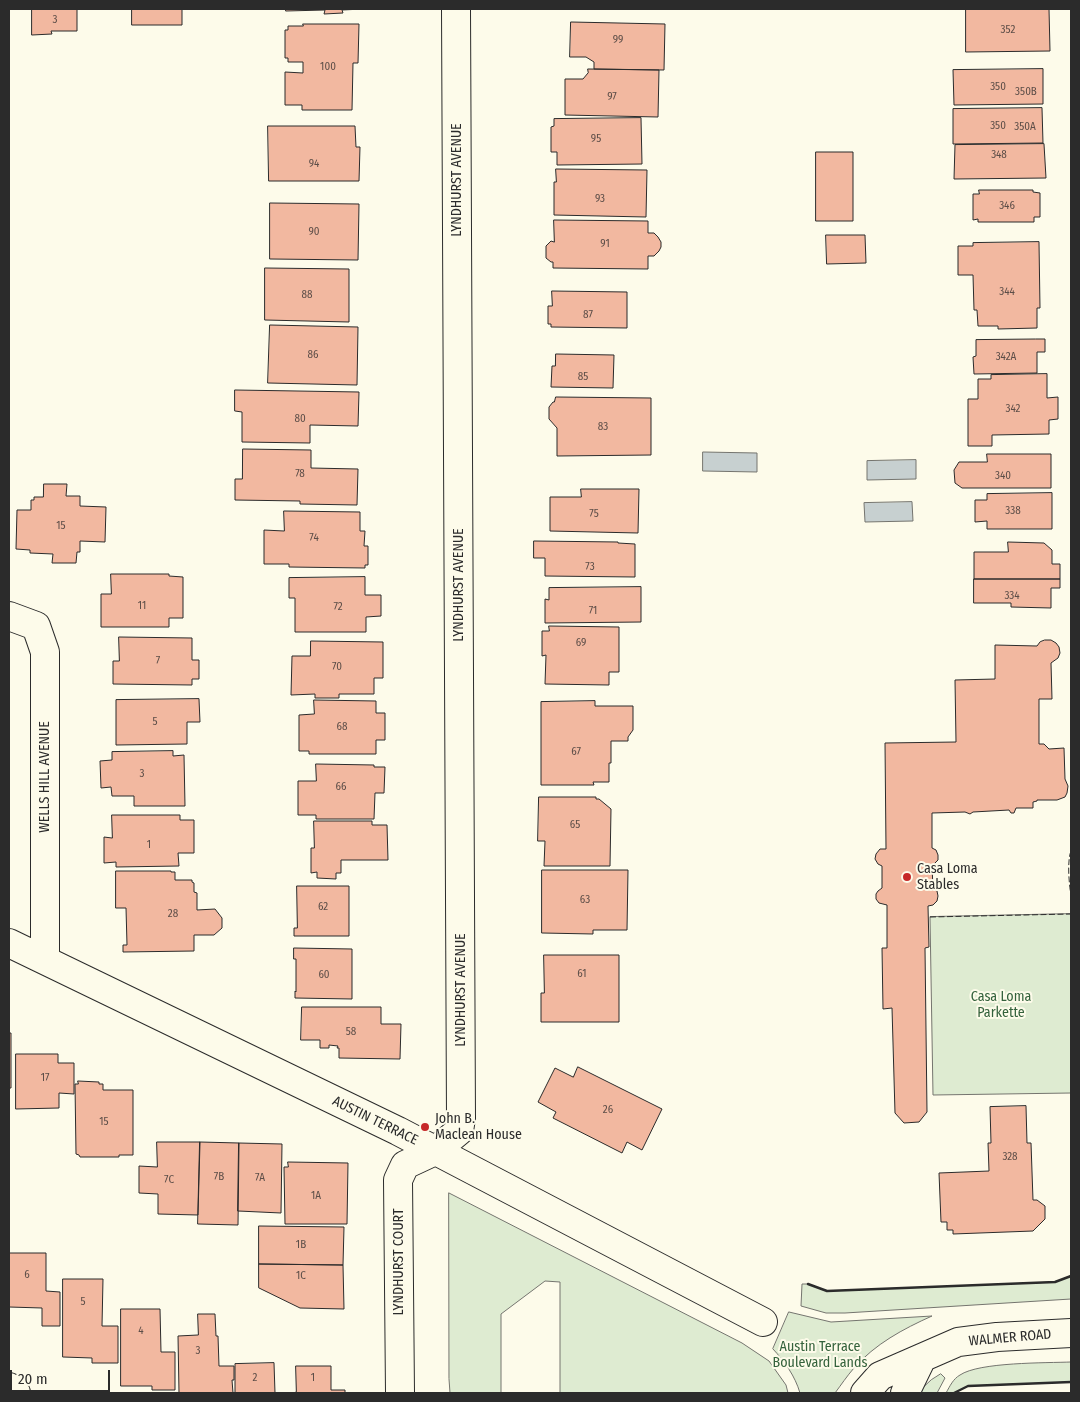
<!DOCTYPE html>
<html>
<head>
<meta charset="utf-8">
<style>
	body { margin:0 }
	#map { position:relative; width:1080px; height:1402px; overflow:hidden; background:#fdfbea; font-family:"Fira Sans Condensed",sans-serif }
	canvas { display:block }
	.frame { position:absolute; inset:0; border:10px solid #2b2b2b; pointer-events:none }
	.scale { position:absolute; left:10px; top:1370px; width:100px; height:22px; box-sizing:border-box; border:2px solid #2b2b2b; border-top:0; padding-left:6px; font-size:15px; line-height:18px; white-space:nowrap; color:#2b2b2b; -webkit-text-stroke:4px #fdfbea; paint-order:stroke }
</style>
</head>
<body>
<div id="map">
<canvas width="1080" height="1402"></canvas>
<div class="frame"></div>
<div class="scale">20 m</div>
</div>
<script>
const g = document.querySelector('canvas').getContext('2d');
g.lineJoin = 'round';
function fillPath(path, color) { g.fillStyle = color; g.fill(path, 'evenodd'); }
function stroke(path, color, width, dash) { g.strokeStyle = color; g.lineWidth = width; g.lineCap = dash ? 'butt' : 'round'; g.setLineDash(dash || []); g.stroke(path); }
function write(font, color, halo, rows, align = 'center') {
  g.font = font + ' "Fira Sans Condensed",sans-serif'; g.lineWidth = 4; g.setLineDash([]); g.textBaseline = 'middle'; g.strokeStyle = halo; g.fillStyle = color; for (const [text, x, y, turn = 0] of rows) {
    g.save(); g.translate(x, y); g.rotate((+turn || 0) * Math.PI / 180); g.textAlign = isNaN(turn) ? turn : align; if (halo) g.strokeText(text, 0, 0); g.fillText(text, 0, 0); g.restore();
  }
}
const green = new Path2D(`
	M1071 914V1093L933 1095 930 917Z
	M449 1193 742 1343 769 1361 786 1385 788 1393H560V1282L545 1281 501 1314V1393H450L449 1379Z
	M1071 1276V1299L845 1313H826L801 1306 802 1284H808L827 1291 1055 1282Z
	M789 1312 831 1322 932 1316C903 1329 875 1344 854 1368 847 1376 841 1385 835 1393H800C795 1376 785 1362 773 1349Z
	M1071 1362V1382L968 1386 954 1393H946C950 1386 953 1379 960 1375 979 1362 1046 1363 1071 1362Z
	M941 1374 945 1378 937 1393H917L931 1380Z`);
fillPath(green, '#deebd1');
stroke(green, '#74746e', 1);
const water = new Path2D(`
	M703 452 757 453V472L703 471Z
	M916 460V479L867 480V461Z
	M912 502 913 521 865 522 864 503Z`);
fillPath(water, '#c7d0d0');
stroke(water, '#74746e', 1);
const building = new Path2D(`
	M32 9H77V31H51L52 34 32 35Z
	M132 9H182V25H132Z
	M286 9H363L342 10 343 13 324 14 325 10 286 11Z
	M966 9H1049L1050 51 966 52Z
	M571 22 665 24 664 70 594 69V62L586 57H570Z
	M303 24H359L358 63H353L352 110H302V105H285V72L303 73V62H288V58H285V30H288V26H303Z
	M588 69 659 70 658 117 565 115V79H583L588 73Z
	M1043 69V104L954 105 953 70Z
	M1042 108 1043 143 953 144V109Z
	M641 118 642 164 557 165V152H551V127L554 126V119Z
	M268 126H355L356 147H360L359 181H269Z
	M1044 144 1046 178 954 179 955 145Z
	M816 152H853V221H816Z
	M556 169 647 170 646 217 554 215V182H556Z
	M979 190H1033V192L1040 193V217H1034V222H978V219L973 220V194H979Z
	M270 203 359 204 358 260 270 259Z
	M554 220 648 221V233H654L658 237 661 242V247L659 251 654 256H648V269L553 268V262H551L546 258V246L551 241 554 242Z
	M826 235H865L866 263 827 264Z
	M1039 242 1040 308H1037V328L998 329V326H978L977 310H974L973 275H958V246H973V243Z
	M265 268 349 269V322L265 320Z
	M552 291 627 292V328L551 327V324H548V306H552Z
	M270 325 358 327 357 385 268 383Z
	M1036 339H1045V352H1037V373L974 374 973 357 976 356V340Z
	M556 354 614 355 613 388 551 387 552 366H555Z
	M1047 374V398L1058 397V419L1049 420V434L992 435V446H968V399H978V379H991V375Z
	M235 390 359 392 358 426 310 425V443L242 442V412L235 411Z
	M556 397 651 398V455L557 456V428L549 419V407L553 402H554Z
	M243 449 311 450V468L358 469 357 505 300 504V501L235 500V479H242Z
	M987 454H1051V488H962L955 483 954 470 959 462H987Z
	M44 484H67L66 496H80V506L106 507 105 542 80 541V552H77L76 563H52L53 554 30 553V550L16 549 17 510H31V500H34V497H43Z
	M581 489H639L638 533 550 531V497H581Z
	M1052 493V529H987V521L975 522V500H987V494Z
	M284 511 360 512V531H365L364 546H368V565H365V568L289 567V564H264V530L284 531Z
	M534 541 618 542V543L635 544V577L545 576V558H534Z
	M1008 542 1044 543 1052 550V564H1060V579H974V552H1008Z
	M111 574H169V576L183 577V618H169V627H101V594H111Z
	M365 577V595H381V616L366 617V632H295V598H289V578Z
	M974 579H1060V588H1051V608L1011 607V603H974Z
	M641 587V622L545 623V599L549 600V588Z
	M549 626 619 627V672H609V685L545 684 546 655 542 656V631H549Z
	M119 637 192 638V660H199V679H192V685L113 684V661H119Z
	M1045 640H1051L1056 643 1059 647 1060 653 1058 658 1051 663 1052 699H1039V744H1044L1049 749 1064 748 1065 779 1068 786 1067 793 1065 797 1057 800H1037V801L1033 802V808H1016L1014 813H1011L1009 810 973 812 970 814 965 812 932 813V848L936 850 938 855V860L932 866 933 888 937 891 938 896 937 901 933 905 928 906 929 947 925 948 927 1112 919 1122 904 1123 895 1113 892 1008 883 1009 882 948H887V905L879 903 876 899V894L878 891 882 888V866L878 864 875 859 876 854 880 849H886L885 743 956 742 955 680 995 679V645L1037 646 1040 642Z
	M311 641 383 642V678H374V694H339V698H315V694L291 695 292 656H310Z
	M199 699 200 722H187V744L116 745V700Z
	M314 700 376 701V713H385V740H376V754H309V751H299V715L314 714Z
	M595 701V706H633V730L628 737V741H611V763H609V782H593L594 785H541V702Z
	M173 751V756L184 755 185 806H134V796H112L111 787 101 788 100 761 112 760V752Z
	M316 764 374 765V767H385L384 793H375L374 819H316V815H298V781H316Z
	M539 797H596V799H599L611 809 610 866H544L545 841H538Z
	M112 815H180V820H194V853H178L179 866 116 867V862L104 863V837L112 838Z
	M314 821H372V825H387L388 860H341V873H336V879L317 878V872L311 873V848H314Z
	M542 870H628L627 930H593V934L542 933Z
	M116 871H171V872H175V880H192V882L194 883V892L197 893V910L215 909 222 918V928L214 935H194V951L123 952V945H127L126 908H116Z
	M297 886H349V936H294V928H297Z
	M294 948 352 949V999L295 998V991L296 992V959H294Z
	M544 955H619V1022H541V993H544Z
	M302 1007H381V1024H401L400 1059 339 1058V1048H337L338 1046 329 1045V1048H320V1040H301Z
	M9 1033H11V1088H9Z
	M16 1054H58V1063H74V1094L59 1093V1108L16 1109Z
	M578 1067 662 1109 642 1150 627 1142 622 1153 553 1118 556 1112 538 1102 555 1068 573 1077Z
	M78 1081 99 1082V1084H103V1090H133V1155H119V1157H80L79 1155 76 1154 75 1084H78Z
	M1026 1106 1027 1143H1031L1033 1200H1037L1045 1206V1219L1033 1231 953 1234V1230H947V1222H941L939 1173 989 1171 988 1143H991L990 1107Z
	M157 1142H200L198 1215 158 1214V1194L139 1193V1166L157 1167Z
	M200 1142 239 1143 238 1225 198 1224Z
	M239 1143 282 1144 281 1213 238 1211Z
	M288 1162 348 1163 347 1224H285L284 1167H288Z
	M259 1226 344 1227 343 1265 259 1264Z
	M9 1253H46V1291L60 1292V1326H42V1308L9 1307Z
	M259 1264 343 1265 344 1309 300 1308 259 1288Z
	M63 1279H103L102 1326H118V1363H92V1358L63 1357Z
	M121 1309H160L161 1352H175V1390H152V1386H121Z
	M198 1314H215L216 1336H218L219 1366H234V1380H232L233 1393H179L178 1336 198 1335Z
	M274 1363 275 1393H235V1364Z
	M296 1366H331V1390H345V1393H294L296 1392Z`);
fillPath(building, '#f2b8a0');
stroke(building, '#2b2b2b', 1);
const street = new Path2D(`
	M9 616 36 626 45 652V959
	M9 943 398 1131 763 1322
	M9 1387 16 1393
	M400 1393 398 1180 405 1165 435 1151 459 1131 461 1118 456 9`);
const secondary = new Path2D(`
	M865 1393 880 1376 958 1342 997 1337 1071 1333
	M905 1393 922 1358`);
stroke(street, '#2b2b2b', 30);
stroke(secondary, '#2b2b2b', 30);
stroke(street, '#fdfbea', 28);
stroke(secondary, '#fdfbea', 28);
stroke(new Path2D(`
	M1071 851C1067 861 1069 884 1071 895
	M930 917 1071 914`), '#2b2b2b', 1, [6, 2.5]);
stroke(new Path2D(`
	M808 1284 827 1291 1055 1282 1071 1276
	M954 1393 968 1386 1071 1382`), '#2b2b2b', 2.5);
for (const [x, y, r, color] of [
	[907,877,5,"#c62828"],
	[425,1127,5,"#c62828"]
]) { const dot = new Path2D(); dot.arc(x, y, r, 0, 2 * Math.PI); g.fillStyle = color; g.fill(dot); stroke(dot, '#fdfbea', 2); }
write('11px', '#5d4e48', null, [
	["3",55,20],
	["352",1008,30],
	["99",618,40],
	["100",328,67],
	["350",998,87],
	["350B",1026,92],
	["97",612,97],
	["350",998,126],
	["350A",1025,127],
	["95",596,139],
	["348",999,155],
	["94",314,164],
	["93",600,199],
	["346",1007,206],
	["90",314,232],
	["91",605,244],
	["344",1007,292],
	["88",307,295],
	["87",588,315],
	["86",313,355],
	["342A",1006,357],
	["85",583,377],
	["342",1013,409],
	["80",300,419],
	["83",603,427],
	["78",300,474],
	["340",1003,476],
	["338",1013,511],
	["75",594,514],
	["15",61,526],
	["74",314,538],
	["73",590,567],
	["334",1012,596],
	["11",142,606],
	["72",338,607],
	["71",593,611],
	["69",581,643],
	["7",158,661],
	["70",337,667],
	["5",155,722],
	["68",342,727],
	["67",576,752],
	["3",142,774],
	["66",341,787],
	["65",575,825],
	["1",149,845],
	["63",585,900],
	["62",323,907],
	["28",173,914],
	["61",582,974],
	["60",324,975],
	["58",351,1032],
	["17",45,1078],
	["26",608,1110],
	["15",104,1122],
	["328",1010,1157],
	["7B",219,1177],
	["7A",260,1178],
	["7C",169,1180],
	["1A",316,1196],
	["1B",301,1245],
	["6",27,1275],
	["1C",301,1276],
	["5",83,1302],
	["4",141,1331],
	["3",198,1351],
	["2",255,1378],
	["1",313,1378]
]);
write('14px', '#2b2b2b', '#fdfbea', [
	["LYNDHURST AVENUE",457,180,-90],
	["LYNDHURST AVENUE",459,585,-90],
	["WELLS HILL AVENUE",45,777,-90],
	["LYNDHURST AVENUE",461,990,-90],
	["AUSTIN TERRACE",375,1121,26],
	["LYNDHURST COURT",399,1262,-90],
	["WALMER ROAD",1010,1338,-5]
]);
write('14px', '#2b2b2b', '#fdfbea', [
	["Casa Loma",917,869],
	["Stables",917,885],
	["John B.",435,1119],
	["Maclean House",435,1135]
], 'left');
write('14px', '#34623c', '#fdfbea', [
	["Casa Loma",1001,997],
	["Parkette",1001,1013],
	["Austin Terrace",820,1347],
	["Boulevard Lands",820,1363]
]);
</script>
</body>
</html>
